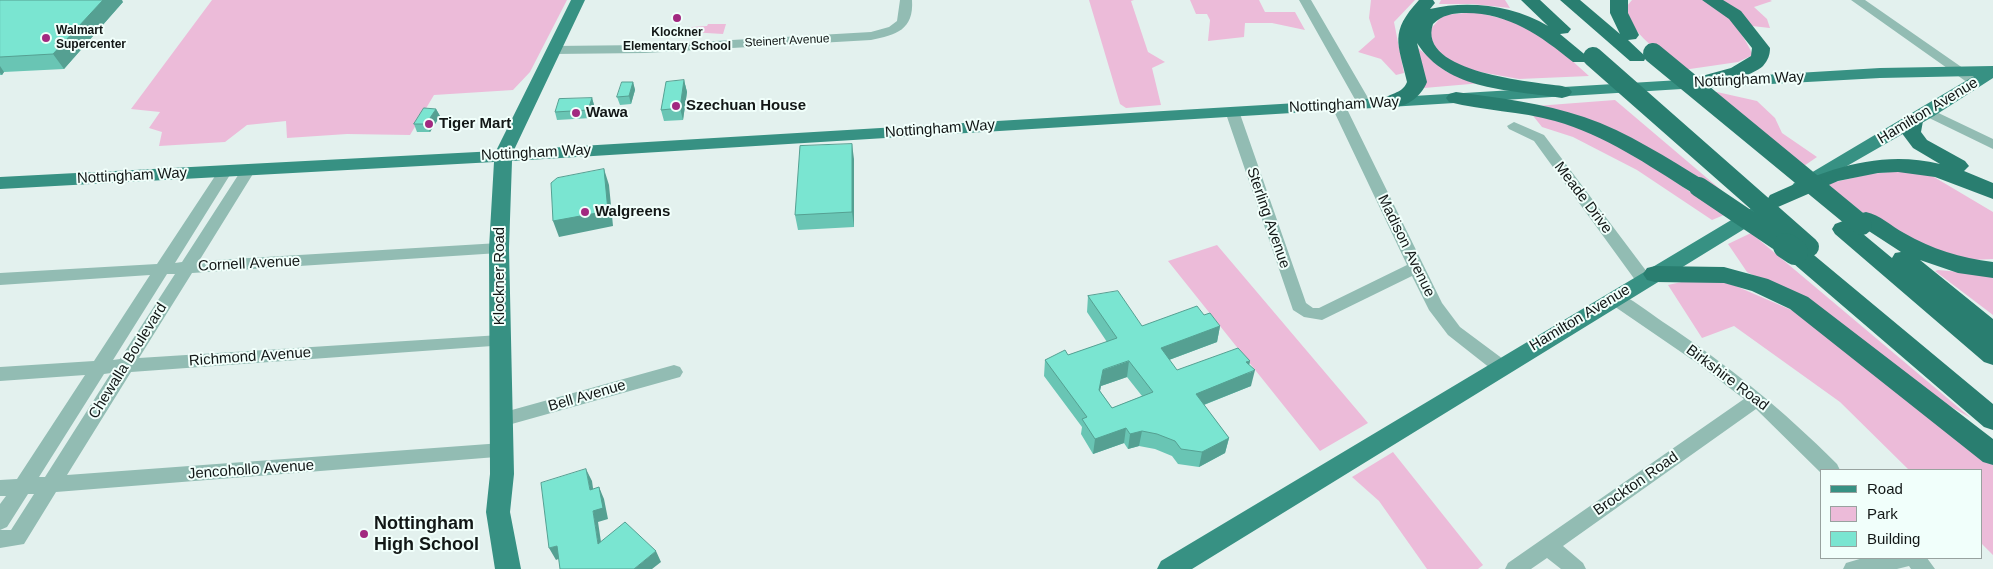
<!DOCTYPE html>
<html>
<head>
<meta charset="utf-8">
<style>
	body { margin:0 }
	#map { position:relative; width:1993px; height:569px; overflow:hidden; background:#e3f1ee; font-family:Helvetica,sans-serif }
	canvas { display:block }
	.legend { position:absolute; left:1820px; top:469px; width:162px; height:90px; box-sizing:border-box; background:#f1fffb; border:1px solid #98a29f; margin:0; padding:6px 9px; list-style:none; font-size:15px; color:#121716 }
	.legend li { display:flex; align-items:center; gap:10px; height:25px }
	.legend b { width:25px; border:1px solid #98a29f }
</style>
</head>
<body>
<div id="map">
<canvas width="1993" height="569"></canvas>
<ul class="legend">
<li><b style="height:6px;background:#379183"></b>Road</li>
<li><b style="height:14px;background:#ecbbd9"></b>Park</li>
<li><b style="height:14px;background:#7ae5d1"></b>Building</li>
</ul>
</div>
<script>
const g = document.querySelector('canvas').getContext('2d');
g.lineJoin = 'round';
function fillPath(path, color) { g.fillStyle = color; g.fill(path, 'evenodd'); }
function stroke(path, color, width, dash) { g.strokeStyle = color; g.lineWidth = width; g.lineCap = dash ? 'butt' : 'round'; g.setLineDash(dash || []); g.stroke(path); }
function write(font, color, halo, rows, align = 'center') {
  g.font = font + ' Helvetica,sans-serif'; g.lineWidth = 4; g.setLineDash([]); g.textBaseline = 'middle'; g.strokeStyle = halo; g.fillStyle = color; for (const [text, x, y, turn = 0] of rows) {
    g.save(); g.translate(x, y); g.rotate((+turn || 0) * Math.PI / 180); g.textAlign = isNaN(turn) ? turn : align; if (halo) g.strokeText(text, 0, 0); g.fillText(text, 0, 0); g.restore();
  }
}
fillPath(new Path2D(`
	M212 0H567L530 72 513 90 434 95 410 135 347 134 287 138 286 121 247 125 225 142 159 146 162 132 149 128 160 112 131 109Z
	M1089 0H1134L1131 1 1148 52 1165 62 1152 68 1161 105 1126 108 1120 104Z
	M1190 0H1259L1265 12H1295L1305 30 1272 23H1245L1244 37 1208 41 1210 20 1207 14H1196Z
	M1371 0H1415L1394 22 1404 73 1396 75 1381 59 1358 52 1375 37 1369 18Z
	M1441 0H1505L1510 8 1472 4H1439Z
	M1632 0C1650 0 1686 0 1702 0 1725 5 1744 36 1753 55L1738 62 1683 70C1664 54 1627 34 1627 6Z
	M1720 0H1770L1772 1 1754 7 1767 19 1770 28 1752 26Z
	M1476 12 1519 23 1548 39 1589 76 1519 79 1458 68 1436 49 1428 32 1443 15Z
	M708 24H726L723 34 690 32 692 27 707 26Z
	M1412 43 1447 72 1482 83 1424 88Z
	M1707 92H1717L1757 101 1775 118 1782 133 1817 157 1801 168Z
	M1615 100 1727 195 1536 106Z
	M1530 112 1581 127 1639 157 1724 215 1712 220 1637 170 1573 137 1542 127Z
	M1907 170 1934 177 1993 212V259L1971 260 1921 249 1867 216 1826 184 1870 174Z
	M1751 233 1971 418 1930 395 1805 302 1747 272 1728 244Z
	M1217 245 1368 423 1320 451 1168 261Z
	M1938 270 1993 275V315L1935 271Z
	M1699 278 1731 284 1796 312 1993 465V555L1982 544V470H1909L1840 402 1734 326 1702 338 1668 285Z
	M1393 452 1483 565 1478 569H1427L1379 501 1352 477Z`), '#ecbbd9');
fillPath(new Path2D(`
	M900 0H912C914 30 896 35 871 40L645 53 554 54 548 50 554 46 645 45 871 32 889 27 897 21Z
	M1299 0H1311L1371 103 1369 106H1359L1357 103Z
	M1851 0H1865L1983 82 1981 85H1971Z
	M1338 101 1345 105 1442 303 1460 327 1507 362 1510 367 1507 372 1501 374 1495 372 1448 335 1429 310 1412 276 1322 320 1304 317 1293 310 1225 111 1232 107 1239 111 1306 303 1313 308H1319L1407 265 1331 105Z
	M1928 108 1993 139V149L1923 115 1921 112Z
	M1514 122 1544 135 1650 276 1652 280 1650 284H1638L1534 141 1509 129 1507 126Z
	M249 164 256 169 199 261 499 243 505 244 507 248 505 252 499 253 192 273 139 358 500 335 506 337 509 341 506 345 131 372 67 475 502 443 509 446 511 451 509 456 56 492 24 544 0 548V530H11L34 494H28L7 527 0 530V504L6 496H0V480L17 479 85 375 0 381V367L94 361 150 275 0 285V273L157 264 221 167H231L233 170 175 263 182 262 244 166ZM167 274H175L120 359 113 360ZM111 373 45 477H39L104 374Z
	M1614 292C1631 297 1648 312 1663 322 1728 365 1782 409 1837 464L1840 470H1822V474L1756 409 1563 546 1583 563 1586 569H1561L1547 558 1531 569H1505L1508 563 1744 399 1697 363 1608 302 1606 298 1608 294Z
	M674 365 680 367 683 372 680 377 501 427 495 425 492 420 495 415 501 413Z
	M1863 558H1927L1935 569H1911L1909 566 1897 569H1843L1846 563Z`), '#92bcb3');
fillPath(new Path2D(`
	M571 0H585L514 150 1880 68 1993 66V78L1934 116 1800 193 1794 191 1791 187 1794 183 1974 76 1880 78 1698 88 512 161 509 248 514 474 510 512 521 569H495L486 512 490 474 489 248 494 162 0 189V177L496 151Z
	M1760 205 1767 207 1769 211 1767 215 1192 569H1157L1161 561 1753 207Z`), '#379183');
fillPath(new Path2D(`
	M1419 0H1433L1435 3 1430 9C1467 0 1514 5 1548 26L1521 0H1540L1571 29 1568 33 1560 34 1589 58 1587 62H1573C1541 36 1509 13 1466 13 1453 13 1442 15 1433 24 1416 73 1535 82 1562 86L1569 88 1572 92 1569 96 1562 98C1512 90 1447 91 1417 43L1427 82C1420 99 1402 111 1384 106L1381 102C1388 92 1402 95 1407 82 1398 42 1389 33 1419 0Z
	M1560 0H1580L1620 34 1610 13V0H1628V13L1639 35 1636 39 1628 40 1646 57 1644 61H1630Z
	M1702 0H1723L1741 11 1770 48C1770 55 1768 60 1763 66 1753 76 1705 90 1691 87L1688 83 1691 79 1731 68 1751 56 1752 48 1729 19Z
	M1456 92C1499 98 1543 103 1584 117 1628 132 1667 158 1707 182L1710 187 1707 192 1699 194 1691 192C1648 165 1605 135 1555 121 1520 111 1484 111 1449 102L1446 98 1449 94Z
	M1913 115 1920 117 1923 121 1921 132 1927 140 1965 161 1969 166 1964 171 1993 183V199L1935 177 1898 172 1878 173 1838 181 1778 207 1770 205 1767 200 1770 195C1825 170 1879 149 1940 164L1913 148 1901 132 1906 117Z
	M1866 212C1880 215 1891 226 1904 233 1932 249 1960 258 1993 262V278L1958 273 1920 260 1993 319V365L1984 362 1835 234 1832 229 1835 224 1843 221 1851 224 1892 258 1895 253 1901 252 1858 224 1855 219 1858 214Z
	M1795 244 1803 246 1993 404V430L1984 427 1787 258 1783 252 1787 246Z
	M1655 266 1724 267 1768 279 1808 297 1993 439V465L1983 462 1790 309 1752 291 1724 283 1655 282 1647 280 1643 274 1647 268Z`), '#297e70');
stroke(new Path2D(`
	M1653 53 1862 225
	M1593 57 1809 247
	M1699 187 1788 247`), '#297e70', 20);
stroke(new Path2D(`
	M1786 246 1795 252`), '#297e70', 26);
fillPath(new Path2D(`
	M0 0 123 2 64 69 4 72 2 75H0Z
	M684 80 687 92 683 120 664 121 661 110Z
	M633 82 635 90 631 104 620 105 617 97Z
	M592 98 594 105 591 118 557 120 555 112Z
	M436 109 440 116 430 132H417L414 124Z
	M854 159V227L798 230 795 215Z
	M1088 296 1142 326 1204 315 1220 326 1217 342 1169 360 1177 370 1250 361 1249 365 1251 386 1204 405 1229 438 1225 453 1199 467 1178 464 1172 456 1155 449 1139 446 1128 449 1124 443 1093 454 1081 434 1082 427 1044 376 1045 360 1068 355 1107 342 1087 312ZM1127 377 1142 396 1112 408 1100 391 1101 386Z`), '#69c5b4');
fillPath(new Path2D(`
	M103 0H122L123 2 64 69 53 54Z
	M0 66 4 72 2 75 0 73Z
	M684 80 687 92 683 120 680 108Z
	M633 82 635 90 631 104 629 96Z
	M592 98 594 105 591 118 588 110Z
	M436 109 440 116 430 132 426 124Z
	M852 144 854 159V227L852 212Z
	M604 169 609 185 613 226 559 237 553 221Z
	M1220 326 1217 342 1158 364 1161 348Z
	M1129 361 1127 377 1101 386 1097 405 1099 390 1103 370Z
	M1250 361 1247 374 1255 370 1251 386 1193 409 1196 394 1246 362Z
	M1126 428 1124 443 1093 454 1095 439Z
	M1142 431 1139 446 1128 449 1130 434Z
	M1229 438 1225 453 1199 467 1202 452Z
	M586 469 592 481 595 502 590 490Z
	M599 487 604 499 608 519 598 522 603 555 598 544 593 511Z
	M557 546 563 557 556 560 549 548Z
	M656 551 661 562 652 569H634Z`), '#55a092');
const building = new Path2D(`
	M0 0H103L53 54 0 57Z
	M684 80 680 108 661 110 666 82Z
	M622 82H633L629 96 617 97Z
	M592 98 588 110 555 112 559 99Z
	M424 108 436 109 426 124H414Z
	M852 144V212L795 215 800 146Z
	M604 169 608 211 553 221 551 183 557 178Z
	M1118 291 1142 326 1197 306 1204 315 1210 313 1220 326 1161 348 1177 370 1238 348 1250 361 1246 362 1255 370 1196 394 1229 438 1202 452 1181 449 1175 441 1157 434 1142 431 1130 434 1126 428 1095 439 1082 419 1087 417 1045 360 1065 350 1068 355 1117 338 1088 296ZM1129 361 1153 392 1112 408 1099 390 1103 370Z
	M586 469 590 490 599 487 603 508 593 511 598 544 625 522 656 551 634 569H560L557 546 549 548 541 483Z`);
fillPath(building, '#7ae5d1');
stroke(building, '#55a092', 1);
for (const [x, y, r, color] of [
	[677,18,5,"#a22980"],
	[46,38,5,"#a22980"],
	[676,106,5,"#a22980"],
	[576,113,5,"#a22980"],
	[429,124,5,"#a22980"],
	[585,212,5,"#a22980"],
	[364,534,5,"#a22980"]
]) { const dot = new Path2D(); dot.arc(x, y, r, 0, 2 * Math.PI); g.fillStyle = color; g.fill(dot); stroke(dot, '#f1fffb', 2); }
write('bold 12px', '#121716', '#f1fffb', [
	["Walmart",56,31],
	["Supercenter",56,45],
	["Klockner",677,33,"center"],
	["Elementary School",677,47,"center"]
], 'left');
write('12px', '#121716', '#f1fffb', [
	["Steinert Avenue",787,41,-3]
]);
write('15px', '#121716', '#f1fffb', [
	["Nottingham Way",1749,80,-3],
	["Nottingham Way",1344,105,-3],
	["Hamilton Avenue",1928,111,-31],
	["Nottingham Way",940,129,-4],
	["Nottingham Way",536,153,-3],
	["Nottingham Way",132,176,-3],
	["Meade Drive",1583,198,53],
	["Sterling Avenue",1268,218,71],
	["Madison Avenue",1406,246,64],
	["Cornell Avenue",249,264,-3],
	["Klockner Road",500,276,-90],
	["Hamilton Avenue",1580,318,-31],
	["Richmond Avenue",250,357,-4],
	["Chewalla Boulevard",128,361,-58],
	["Birkshire Road",1727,378,37],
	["Bell Avenue",587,396,-16],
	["Jencohollo Avenue",251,470,-4],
	["Brockton Road",1636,484,-35]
]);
write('bold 15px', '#121716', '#f1fffb', [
	["Szechuan House",686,106],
	["Wawa",586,113],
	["Tiger Mart",439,124],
	["Walgreens",595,212]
], 'left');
write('bold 18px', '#121716', '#f1fffb', [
	["Nottingham",374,524],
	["High School",374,545]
], 'left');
</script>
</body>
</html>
